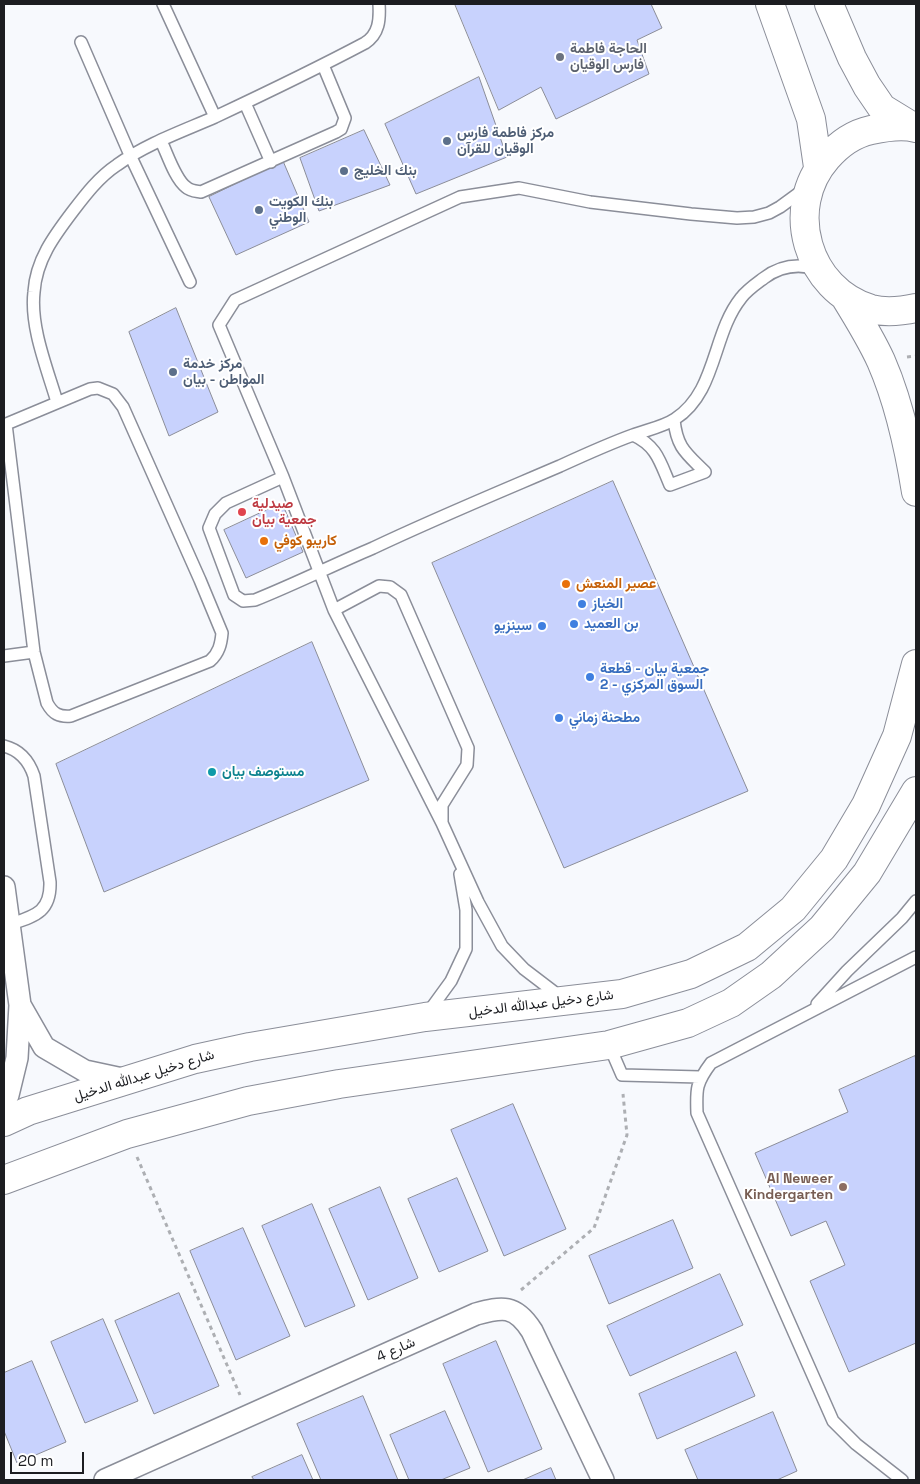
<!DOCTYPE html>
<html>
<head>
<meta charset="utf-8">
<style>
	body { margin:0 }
	#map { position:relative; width:920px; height:1484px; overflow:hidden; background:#f7f9fd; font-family:"Space Grotesk",sans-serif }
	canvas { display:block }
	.frame { position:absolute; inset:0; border:5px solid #1c1d21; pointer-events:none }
	.scale { position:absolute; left:10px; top:1452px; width:74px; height:22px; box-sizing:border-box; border:2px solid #1c1d21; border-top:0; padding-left:6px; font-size:15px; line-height:18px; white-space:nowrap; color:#1c1d21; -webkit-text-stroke:4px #fff; paint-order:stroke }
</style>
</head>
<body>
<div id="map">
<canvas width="920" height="1484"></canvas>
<div class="frame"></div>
<div class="scale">20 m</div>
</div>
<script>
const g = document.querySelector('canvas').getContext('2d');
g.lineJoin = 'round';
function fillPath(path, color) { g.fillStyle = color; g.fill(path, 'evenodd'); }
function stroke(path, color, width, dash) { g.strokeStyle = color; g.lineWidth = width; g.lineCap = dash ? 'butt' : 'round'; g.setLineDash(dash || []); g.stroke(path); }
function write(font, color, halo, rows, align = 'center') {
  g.font = font + ' "Space Grotesk",Vazirmatn,sans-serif'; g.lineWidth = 4; g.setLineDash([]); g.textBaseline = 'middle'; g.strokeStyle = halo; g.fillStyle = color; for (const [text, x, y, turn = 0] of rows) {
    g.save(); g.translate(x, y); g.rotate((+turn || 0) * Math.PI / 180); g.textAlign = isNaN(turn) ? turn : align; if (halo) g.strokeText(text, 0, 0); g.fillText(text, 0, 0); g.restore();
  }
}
const building = new Path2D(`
	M455 4H651L662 28 637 40 649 74 556 119 541 87 499 110Z
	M479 77 507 157 416 194 385 124Z
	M364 130 390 185 319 211 300 158Z
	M283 161 309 222 236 255 209 197Z
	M176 308 218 412 169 436 129 332Z
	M613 481 748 791 564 868 432 563Z
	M282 503 303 552 246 578 224 530Z
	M312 642 369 780 104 892 56 764Z
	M915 1056 916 1060V1343L849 1372 810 1281 845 1265 826 1221 791 1236 755 1153 848 1112 839 1090Z
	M513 1104 566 1229 504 1256 451 1130Z
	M457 1178 488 1251 439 1272 408 1199Z
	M380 1187 418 1278 368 1300 329 1209Z
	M312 1204 355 1306 305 1327 262 1226Z
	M673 1220 693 1268 609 1304 589 1256Z
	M243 1228 290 1336 236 1360 190 1251Z
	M720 1274 743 1325 630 1376 607 1326Z
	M179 1293 219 1386 154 1414 115 1321Z
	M103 1319 138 1401 85 1423 51 1342Z
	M496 1341 542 1449 488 1472 443 1364Z
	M736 1352 755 1396 657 1439 639 1394Z
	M32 1361 66 1442 17 1463 4 1431V1373Z
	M363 1396 398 1480H321L297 1424Z
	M445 1411 470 1468 441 1480H409L390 1435Z
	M773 1412 797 1471 777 1480H698L685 1450Z
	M302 1455 313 1480H254L252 1477Z
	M551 1468 556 1480H523Z`);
fillPath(building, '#c8d2fd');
stroke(building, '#8b8d98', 1);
const lane = new Path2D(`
	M163 4 215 117
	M81 42 130 155 190 282
	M245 103 271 162
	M161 141C167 153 175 179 186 187 190 191 195 191 201 192L336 132 341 129 345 118 323 65
	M57 402C47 368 30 327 34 292 36 260 54 236 73 211 86 194 99 177 117 165 146 144 183 131 215 117 266 93 316 69 365 43 379 34 380 20 379 4
	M4 425 90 389 98 388 113 394 123 407 200 580 222 633C221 644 219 653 210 661L71 716C59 717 53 714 47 703L34 652 6 424
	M633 435C657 446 660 462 670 485L705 472C686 453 677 448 674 420
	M283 477 226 503 215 514 209 528 234 595 243 601 255 600C295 584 333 565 373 548 434 519 497 493 560 466 584 455 608 444 633 435 646 430 663 427 675 419 717 392 712 334 741 298 747 290 756 284 764 278 780 266 797 263 817 269
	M334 610 379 586 390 587 401 595 468 748 467 765 442 805V822
	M4 656 34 652
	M4 746C20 750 29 761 34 776L50 882C51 913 34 916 8 925
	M562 998 524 969 502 946 478 902 442 823 334 610 283 477 219 325 235 300 460 197 519 188 590 202 691 214 737 218 754 217 769 213 780 207 806 188
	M817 1004 847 971 902 918 916 901
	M427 1014 451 981 466 949V910L460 874
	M609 1045 622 1075 700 1077
	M902 1480 856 1444 833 1421 697 1113C696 1089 696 1083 711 1063L916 957`);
const street = new Path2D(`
	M4 887 20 1005 17 1058 8 1095 4 1103
	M20 1005 44 1047 85 1071 127 1080
	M105 1480 476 1314C502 1307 515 1304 532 1331L603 1480`);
const secondary = new Path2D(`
	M770 4 811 119 818 167
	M829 4 852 58 867 86 882 108 913 127
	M916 128C902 124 885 127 871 130 853 134 839 144 827 158 783 208 807 290 871 309 886 313 902 311 916 308
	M845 297C858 318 871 339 881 361 899 402 909 448 916 492
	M4 1122 28 1111 195 1059 250 1047 425 1017 622 994 691 974 747 947 793 909 834 859 866 805 897 736 916 664
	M4 1180 127 1134 248 1101 339 1084 609 1045 688 1023 731 1003 771 975 822 928 867 873 916 791`);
stroke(lane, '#8b8e99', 14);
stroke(street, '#8b8e99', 24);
stroke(secondary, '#8b8e99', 30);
stroke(new Path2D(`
	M907 357 916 356
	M137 1157 240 1395
	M521 1290 594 1228 627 1135 623 1094`), '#adafb3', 3, [4, 4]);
stroke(lane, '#fff', 11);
stroke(street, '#fff', 21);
stroke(secondary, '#fff', 28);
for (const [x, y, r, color] of [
	[560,57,5,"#6b7280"],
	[447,141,5,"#5c6f8a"],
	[344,171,5,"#5c6f8a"],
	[259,210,5,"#5c6f8a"],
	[173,372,5,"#5c6f8a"],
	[242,512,5,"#e0444e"],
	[264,541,5,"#e8710a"],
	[566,584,5,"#e8710a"],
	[582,604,5,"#3f7fe0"],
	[574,624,5,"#3f7fe0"],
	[542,626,5,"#3f7fe0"],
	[590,677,5,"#3f7fe0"],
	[559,718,5,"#3f7fe0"],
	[212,772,5,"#0f9aa8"],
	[843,1187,5,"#8d6e63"]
]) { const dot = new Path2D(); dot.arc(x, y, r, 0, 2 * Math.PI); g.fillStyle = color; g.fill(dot); stroke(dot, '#fff', 2); }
write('bold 14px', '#5b616d', '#fff', [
	["الحاجة فاطمة",570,49],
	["فارس الوقيان",570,65]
], 'left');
write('bold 14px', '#4e5e75', '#fff', [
	["مركز فاطمة فارس",457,133],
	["الوقيان للقرآن",457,149],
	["بنك الخليج",354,171],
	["بنك الكويت",269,202],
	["الوطني",269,218],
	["مركز خدمة",183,364],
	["المواطن - بيان",183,380]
], 'left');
write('bold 14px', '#be3a42', '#fff', [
	["صيدلية",252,504],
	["جمعية بيان",252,520]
], 'left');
write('bold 14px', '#c56008', '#fff', [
	["كاريبو كوفي",274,541],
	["عصير المنعش",576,584]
], 'left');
write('bold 14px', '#366cbe', '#fff', [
	["الخباز",592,604],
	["بن العميد",584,624],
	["سينزيو",532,626,"right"],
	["جمعية بيان - قطعة",600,669],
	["2 - السوق المركزي",600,685],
	["مطحنة زماني",569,718]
], 'left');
write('bold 14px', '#0d838f', '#fff', [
	["مستوصف بيان",222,772]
], 'left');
write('14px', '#1c1d21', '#fff', [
	["شارع دخيل عبدالله الدخيل",541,1004,-7],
	["شارع دخيل عبدالله الدخيل",144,1076,-17],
	["شارع 4",396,1350,-24]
]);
write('bold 14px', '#785e54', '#fff', [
	["Al Neweer",833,1179],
	["Kindergarten",833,1195]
], 'right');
</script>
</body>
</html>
